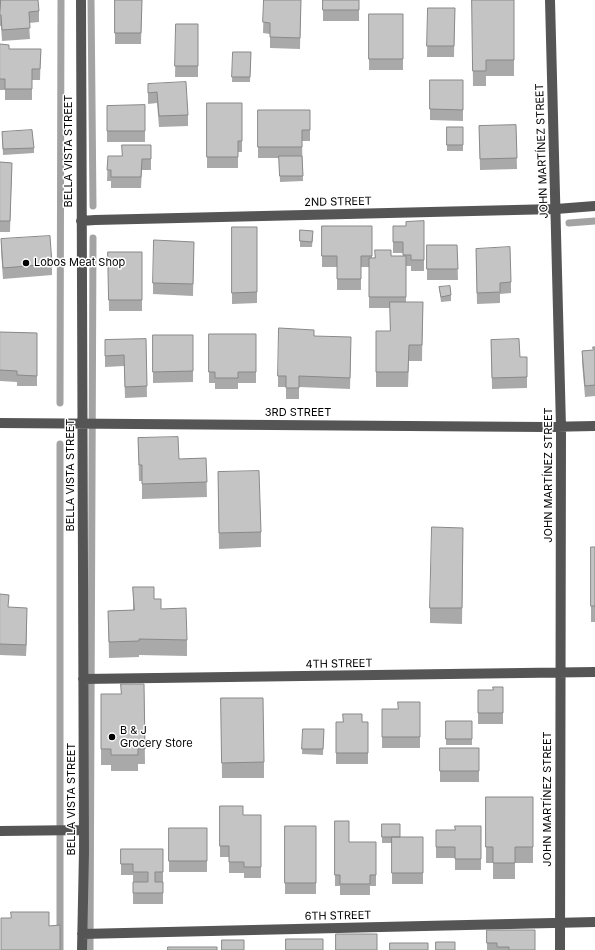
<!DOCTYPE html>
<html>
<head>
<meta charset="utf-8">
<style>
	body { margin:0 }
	canvas { display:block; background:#fff }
</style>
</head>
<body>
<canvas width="595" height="950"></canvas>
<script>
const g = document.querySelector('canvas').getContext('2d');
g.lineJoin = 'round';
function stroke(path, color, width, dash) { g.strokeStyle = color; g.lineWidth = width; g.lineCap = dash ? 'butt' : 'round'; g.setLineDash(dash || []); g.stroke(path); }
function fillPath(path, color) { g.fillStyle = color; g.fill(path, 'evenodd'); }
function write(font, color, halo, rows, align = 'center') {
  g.font = font + ' Inter,sans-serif'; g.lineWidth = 3; g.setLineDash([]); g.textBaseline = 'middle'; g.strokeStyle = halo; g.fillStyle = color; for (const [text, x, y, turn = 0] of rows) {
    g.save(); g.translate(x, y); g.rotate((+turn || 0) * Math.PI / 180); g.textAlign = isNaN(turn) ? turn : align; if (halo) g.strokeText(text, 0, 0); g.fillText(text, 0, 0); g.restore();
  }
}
stroke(new Path2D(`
	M91 0 93 206
	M569 223 595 221
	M60 403 61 0
	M60 950V444
	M90 950 93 238`), '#a3a3a3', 7);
stroke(new Path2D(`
	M81 0 84 851 82 950
	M550 0 561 427 560 950
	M81 221 95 220 556 209 595 206
	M0 423 544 427 595 426
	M83 679 595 672
	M0 831 83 830
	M82 934 595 922`), '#555', 10);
fillPath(new Path2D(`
	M0 0 39 11V22L29 23 30 39 2 41 1 26H0Z
	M115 0H142L141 44H115Z
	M264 0H301L300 49 270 48V34L263 33Z
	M323 0H359V21H323Z
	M472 0H514V76H486V86H473Z
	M428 8H455L454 57H427Z
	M369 14H403V70H369Z
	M176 24H198V77H175Z
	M0 44 9 49H41L40 80H32V100H5V90H0Z
	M233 52H251L250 82H232Z
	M430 80H463V121L430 120Z
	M148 84 188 115V126L159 127 157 103 148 104Z
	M207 103H242V152H238V168H207Z
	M145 105V142H107V106Z
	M258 110H310V141H302L303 181 280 182 279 158H258Z
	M516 125 517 169 480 170 479 126Z
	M447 127H463V151H447Z
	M2 132 34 148V153L3 155Z
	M151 145V170H142L141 188H111V181H107L108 156H122Z
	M0 162 12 163 10 232H0Z
	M424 221V271H411V266H406V302H423L422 361H409L408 387H376V331H390V308H369V267H361V290H337V267H322V226H372V258L391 256H403V253H393V226H406V222Z
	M232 227H257V303L232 304Z
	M300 230 313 236 312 247H300Z
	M1 239 52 264V275L3 279 1 250Z
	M194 242 193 296 153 294V283Z
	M427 245H457L458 280H427Z
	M476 249 511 282V293L500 294V303L477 304Z
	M108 252H142V311H109Z
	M439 287 451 295V301L441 302Z
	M0 332 37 333V386H17V382L0 381Z
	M209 334H256V383H238V389H215V383H209Z
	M153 335H193V382L153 383Z
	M314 336 351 348 350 389 299 387V399H286V387H278V376Z
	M146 339 147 397 125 398 124 366 105 367V340Z
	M491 340 520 357 527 377V388L492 389Z
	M595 347V396L585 397 582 362V351L593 350Z
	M138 438 179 459 206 458 207 497 142 499V481H139Z
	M218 472 261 532V547L219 549Z
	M463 544 462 624 430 623V608Z
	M591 547H595V622H591Z
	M133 587 154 599 161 609 187 640V656L139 655V657L109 658 108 611 133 610Z
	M0 594 8 607 27 619 26 656 0 655Z
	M144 684 145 764H138V771H111V765H101V694H121Z
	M503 687V724H478V690H493Z
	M221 698 264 762V778H222Z
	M420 702V748H382V709H398Z
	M446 721H472V745H446Z
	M336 722H368V764H336Z
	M303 729H324L323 755 302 754Z
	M440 748H479V782H440Z
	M486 797H533V863H515V879H493V863H486Z
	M220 806 243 815H261V878H244V873H229V857H220Z
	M335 821 349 842H376V886H370V895H340V886H335Z
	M382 824 400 837H423V884H392V843H382Z
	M285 826H316V894H285Z
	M481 826V870H455V858H436V830H455Z
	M169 828H207V872H169Z
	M121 849H163V904H133V875H121Z
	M487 930 535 950H487Z`), '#a9a9a9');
fillPath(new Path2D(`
	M27 608V619L26 656V645Z`), '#898989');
const building = new Path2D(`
	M1 0H38L39 11 29 12 30 28 2 30 1 15H0Z
	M115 0H142L141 33H115Z
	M264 0H301L300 38 270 37V23L263 22Z
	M323 0H359V10H323Z
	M472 0H514V60H486V71H473Z
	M428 8H455L454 46H427Z
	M369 14H403V59H369Z
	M176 24H198V66H175Z
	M0 44 9 45V49H41L40 69H32V89H5V79H0Z
	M233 52H251L250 77H232Z
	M430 80H463V110L430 109Z
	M186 82 188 115 159 116 157 92 148 93V84Z
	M207 103H242V141H238V157H207Z
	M145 105V131H107V106Z
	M258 110H310V130H302V147H258Z
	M516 125 517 158 480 159 479 126Z
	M447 127H463V145H447Z
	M32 130 34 148 3 149 2 132Z
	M122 145H151V159H142L141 177H111V170H107L108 156H122Z
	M279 156H302L303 176H280Z
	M0 162 12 163 10 221H0Z
	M424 221V260H411V255H403V242H393V226H406V222Z
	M322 226H372V256H361V279H337V256H322Z
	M232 227H257V292L232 293Z
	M300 230 313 231 312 242 300 241Z
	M50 236 52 264 3 268 1 239Z
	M154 240 194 242 193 284 153 283Z
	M427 245H457L458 269H427Z
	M510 247 511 282 500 283V292L477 293 476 249Z
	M375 250H391V256H406V297H369V258H375Z
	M108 252H142V300H109Z
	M450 286 451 295 441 297 439 287Z
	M390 302H423L422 345H409L408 372H376V331H390Z
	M279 328 314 330V336L351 337 350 378 299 376V388H286V376H278Z
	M0 332 37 333V376L17 375V371L0 370Z
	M209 334H256V372H238V378H215V372H209Z
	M153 335H193V371L153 372Z
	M146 339 147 386 125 387 124 355 105 356V340Z
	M519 339 520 357H527V377L492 378 491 340Z
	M593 347H595V385L585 386 582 351 593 350Z
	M178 437 179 459 206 458 207 482 142 484V465H139L138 438Z
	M259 471 261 532 219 533 218 472Z
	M432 527 463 528 462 608H430Z
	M591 547H595V606H591Z
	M133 587H154V599H161V609L186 608 187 640 139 639V641L109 642 108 611 134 610Z
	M0 594 9 595 8 607 27 608 26 645 0 644Z
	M121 684H144L145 749H138V755H111V749H101V694H121Z
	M493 687H503V713H478V690H493Z
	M221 698H263L264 762 222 763Z
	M398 702H420V737H382V709H398Z
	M343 714H362V722H368V753H336V722H343Z
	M446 721H472V739H446Z
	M303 729H324L323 749H302Z
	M440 748H479V771H440Z
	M486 797H533V847H515V863H493V847H486Z
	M220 806H243V815H261V867H244V862H229V846H220Z
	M335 821H349V842H376V875H370V884H340V875H335Z
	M382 824H400V837H382Z
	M285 826H316V883H285Z
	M455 826H481V859H455V847H436V830H455Z
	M169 828H207V861H169Z
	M392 837H423V873H392Z
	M121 849H163V872H155V882H163V893H133V882H148V872H133V864H121Z
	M11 912H49V926L60 925V950H1V918H11Z
	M487 930H535V950H509V947H497V943H487Z
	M336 934H377V950H336Z
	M286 939H323V950H286Z
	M222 940H244V950H222Z
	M436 942H455V950H436Z
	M390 943H428V950H390Z
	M168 947H217V950H168Z`);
fillPath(building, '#c4c4c4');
stroke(building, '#898989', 1);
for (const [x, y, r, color] of [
	[26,263,4,"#000"],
	[112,737,4,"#000"]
]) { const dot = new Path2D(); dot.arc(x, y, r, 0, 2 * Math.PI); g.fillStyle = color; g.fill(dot); stroke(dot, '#fff', 1.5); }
write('11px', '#000', '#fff', [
	["BELLA VISTA STREET",69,151,-90],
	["JOHN MARTÍNEZ STREET",542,151,-92],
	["2ND STREET",338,202,-1],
	["3RD STREET",298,413],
	["BELLA VISTA STREET",71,475,-90],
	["JOHN MARTÍNEZ STREET",549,475,-90],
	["4TH STREET",339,664,-1],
	["BELLA VISTA STREET",72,799,-90],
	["JOHN MARTÍNEZ STREET",548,799,-90],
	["6TH STREET",338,916,-1]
]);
write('11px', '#000', '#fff', [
	["Lobos Meat Shop",34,263],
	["B & J",120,731],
	["Grocery Store",120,744]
], 'left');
</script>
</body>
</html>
